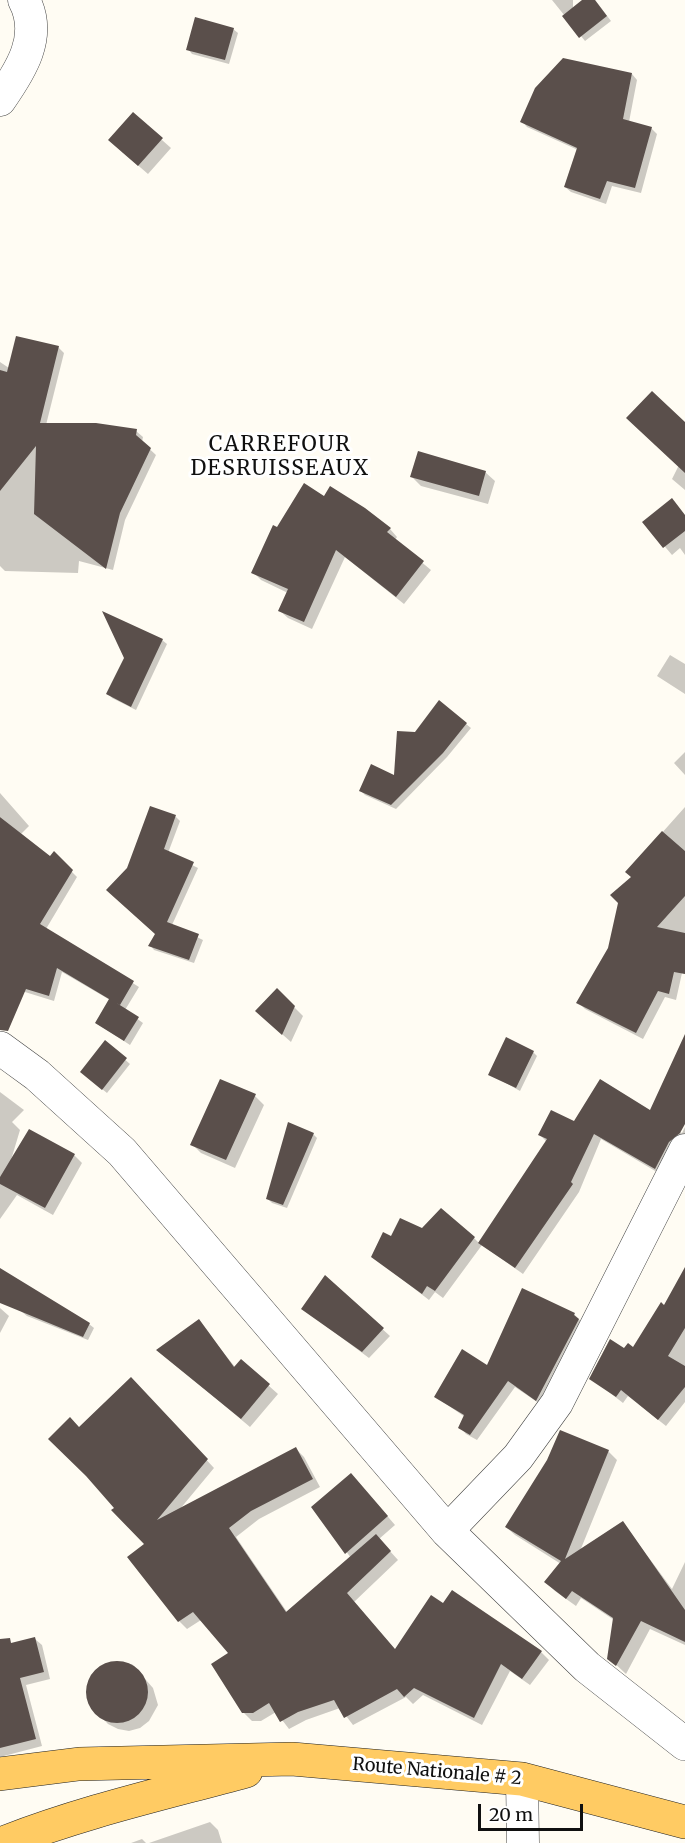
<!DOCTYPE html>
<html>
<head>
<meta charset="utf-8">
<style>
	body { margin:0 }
	#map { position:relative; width:685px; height:1843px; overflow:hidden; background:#fffcf3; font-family:Merriweather,serif }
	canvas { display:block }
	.scale { position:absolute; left:478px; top:1804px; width:105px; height:27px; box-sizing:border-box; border:3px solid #101010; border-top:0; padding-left:8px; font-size:18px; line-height:21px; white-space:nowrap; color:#101010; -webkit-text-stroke:4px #fff; paint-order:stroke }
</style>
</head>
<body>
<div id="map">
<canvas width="685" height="1843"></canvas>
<div class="scale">20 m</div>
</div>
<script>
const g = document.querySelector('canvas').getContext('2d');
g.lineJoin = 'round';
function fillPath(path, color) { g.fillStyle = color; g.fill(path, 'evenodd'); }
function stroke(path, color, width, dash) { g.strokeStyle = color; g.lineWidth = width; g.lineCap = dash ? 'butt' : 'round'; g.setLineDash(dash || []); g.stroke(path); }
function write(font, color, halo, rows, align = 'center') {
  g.font = font + ' Merriweather,serif'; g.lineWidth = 6; g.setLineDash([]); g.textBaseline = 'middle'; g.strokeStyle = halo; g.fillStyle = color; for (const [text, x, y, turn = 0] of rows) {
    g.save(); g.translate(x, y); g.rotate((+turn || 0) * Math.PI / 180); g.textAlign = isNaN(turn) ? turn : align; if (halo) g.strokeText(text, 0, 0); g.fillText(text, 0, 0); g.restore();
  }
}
fillPath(new Path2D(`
	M552 0H573V9L584 0H595L611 21 585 41Z
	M233 29 238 33 229 64 192 54 188 49Z
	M632 74 637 80 629 122 651 128 657 134 641 193 612 186 606 204 571 192 565 187 578 150 527 127 522 121Z
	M162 140 171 148 148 174 119 149Z
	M58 347 64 353 46 425 136 431 143 437 142 442 156 455 125 520 113 570 79 561 78 573 5 571 0 566V362L9 368Z
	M685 424V490L672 479 679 465Z
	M485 472 495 481 488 504 421 486 412 477Z
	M324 498 390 529 397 537 395 540 431 570 404 604 345 557 312 629 288 618 280 611 288 593 261 580 253 572 278 529Z
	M685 515V555L680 548 672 555 644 522Z
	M162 640 167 644 136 710 112 698 108 693Z
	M670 655 685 664V694L657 676Z
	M439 702 471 728 447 757 396 809 365 795 361 791 396 777 415 734Z
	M685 752V775L674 763Z
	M0 793 29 826 21 834 0 817Z
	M685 807V974L682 973 676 1000 665 997 643 1039 585 1009 578 1002 609 948 633 877 627 872Z
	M151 808 176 817 180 821 168 853 198 868 172 925 203 940 194 963 154 950 150 945 156 934 128 868Z
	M54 854 77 877 46 929 139 987 125 1010 143 1023 130 1045 96 1023 110 1000 62 972 54 1001 12 988 0 969V884Z
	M277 990 303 1016 291 1042 266 1020Z
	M105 1042 130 1064 107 1093 86 1076Z
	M533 1052 537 1056 520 1091 490 1074Z
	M685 1080V1120L680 1132 682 1133 685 1127V1139L662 1175 601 1139 579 1192 523 1274 482 1245 443 1298 435 1292 429 1300 373 1257 392 1238 422 1230 474 1238 479 1243 547 1142 540 1135 574 1123 651 1112Z
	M0 1092 24 1110 12 1122 20 1130 11 1160 74 1155 82 1163 53 1215 17 1195 0 1219Z
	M255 1096 264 1105 235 1168 201 1153 192 1144Z
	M313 1134 317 1138 287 1208 272 1203 268 1199Z
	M0 1270 89 1324 94 1328 88 1340 27 1316 0 1294Z
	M685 1270V1402L666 1426 628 1396 623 1403 591 1378 624 1350 633 1349 665 1307Z
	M325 1277 390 1336 369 1358 303 1309Z
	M0 1308 9 1316 0 1333Z
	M574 1314 585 1326 543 1406 515 1387 477 1440 466 1434 460 1427 465 1417 436 1397Z
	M198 1321 235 1367 241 1361 278 1394 250 1427 158 1350Z
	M139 1387 214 1468 180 1509 296 1449 304 1457 320 1487 259 1519 236 1537 287 1612 351 1558 313 1507 359 1483 395 1525 379 1539 398 1560 354 1602 395 1650 541 1652 549 1660 530 1685 510 1671 482 1725 423 1695 413 1704 406 1697 353 1725 340 1708 306 1720 289 1729 276 1712 261 1721H252L243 1712 230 1653 201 1620 187 1629 179 1621 146 1544 116 1508 79 1429Z
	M608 1451 617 1460 580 1551 623 1523 672 1589 685 1562V1645L650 1629 626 1674 609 1658 614 1620 581 1598 576 1606 555 1591 546 1582 561 1564 515 1535 506 1527Z
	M35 1639 42 1645 50 1679 26 1685 42 1746 0 1757V1647Z
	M115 1663 132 1664 153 1688 158 1705 149 1721 140 1728 129 1731 118 1729 108 1724 90 1705 87 1694 89 1683 94 1673Z
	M210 1822 218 1830 222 1843H149Z
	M142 1839 146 1843H131Z`), '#0003');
fillPath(new Path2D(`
	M582 0H595L607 16 579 38 562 16Z
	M195 17 234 28 225 60 186 50Z
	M563 58 632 73 623 119 652 127 635 188 607 181 600 199 564 187 577 148 520 122 535 88Z
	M133 112 163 138 138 166 108 140Z
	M16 336 59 346 40 423H96L137 429 136 435 151 448 120 513 106 569 34 514 36 446 0 491V370L7 372Z
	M652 391 685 422V473L626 418Z
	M418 451 486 471 479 496 410 477Z
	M304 483 324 496 330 486 365 508 391 528 387 532 424 561 396 597 336 550 304 622 278 611 288 589 251 573 273 525 277 527Z
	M672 498 685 515V531L663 548 642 522Z
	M102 611 163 639 131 707 106 694 124 658Z
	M439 700 467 723 443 753 391 805 359 791 371 764 394 775 397 731 415 732Z
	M150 806 176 815 164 849 194 862 167 922 199 934 189 960 148 946 155 934 106 890 127 868Z
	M0 817 50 856 54 851 73 870 40 924 134 981 120 1005 115 1002 139 1017 124 1041 95 1023 109 999 57 968 49 996 26 989 8 1031 0 1030Z
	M662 831 685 851V896L657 927 685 933V974L674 972 669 994 658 991 636 1033 576 1003 608 948 618 903 610 895 631 877 625 872Z
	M277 988 295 1006 282 1035 255 1011Z
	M685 1034V1124L680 1133 669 1142 655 1169 594 1134 571 1182 573 1184 515 1268 478 1243 547 1139 538 1135 551 1110 574 1121 600 1079 650 1110Z
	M506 1037 534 1051 516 1088 488 1075Z
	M105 1040 127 1058 102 1090 80 1072Z
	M220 1079 256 1094 226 1160 190 1145Z
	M288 1122 314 1133 283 1205 266 1199Z
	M29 1129 75 1154 45 1208 0 1184V1177Z
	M441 1208 475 1237 435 1291 427 1286 422 1294 371 1257 383 1232 391 1236 400 1218 422 1228Z
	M685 1267V1328L668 1356 685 1366V1387L658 1420 621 1390 616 1397 589 1379 610 1339 624 1348 628 1343 633 1347 661 1302 664 1305Z
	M0 1268 90 1323 83 1337 0 1303Z
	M325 1275 384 1328 362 1352 301 1309Z
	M522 1288 575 1313 574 1315 579 1319 536 1401 508 1381 470 1435 458 1428 464 1415 434 1397 462 1349 487 1365Z
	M199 1319 234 1367 241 1359 270 1384 241 1419 156 1350Z
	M131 1377 208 1459 157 1520 296 1447 313 1479 251 1511 229 1528 286 1612 376 1534 391 1551 347 1593 395 1649 431 1595 443 1603 452 1590 542 1651 522 1679 501 1664 474 1718 414 1688 404 1697 397 1689 344 1718 334 1700 298 1712 280 1722 269 1703 253 1713H242L211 1664 228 1653 193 1612 178 1622 127 1557 144 1544 111 1510 114 1508 86 1476 48 1439 70 1417 79 1427Z
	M560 1430 609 1450 565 1559 623 1521 685 1610V1642L641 1621 616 1666 607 1659 613 1618 572 1591 566 1599 544 1582 561 1561 505 1527 547 1460Z
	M351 1473 388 1516 345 1554 311 1507Z
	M35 1637 44 1672 20 1678 36 1739 0 1748V1639L10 1638 11 1643Z
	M86 1692a31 31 0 1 1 62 0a31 31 0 1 1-62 0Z`), '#5a4f4b');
const minor = new Path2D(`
	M0 100C21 70 43 36 24 0
	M447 1531 518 1457 557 1403 685 1150
	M522 1779 523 1843`);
const tertiary = new Path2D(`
	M0 1048 37 1075 122 1152 447 1531 587 1667 685 1744`);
const primary = new Path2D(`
	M0 1774 79 1764 292 1759 522 1779 685 1822
	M3 1843C85 1811 162 1794 246 1771`);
stroke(minor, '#434343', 33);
stroke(tertiary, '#434343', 34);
stroke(primary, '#212121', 34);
stroke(minor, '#fff', 32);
stroke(tertiary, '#fff', 33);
stroke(primary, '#ffcb63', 33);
write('18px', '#101010', '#fff', [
	["Route Nationale # 2",437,1772,5]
]);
g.letterSpacing = '1.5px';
write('21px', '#101010', '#fff', [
	["CARREFOUR",280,445],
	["DESRUISSEAUX",280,469]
]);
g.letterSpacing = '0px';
</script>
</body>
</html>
